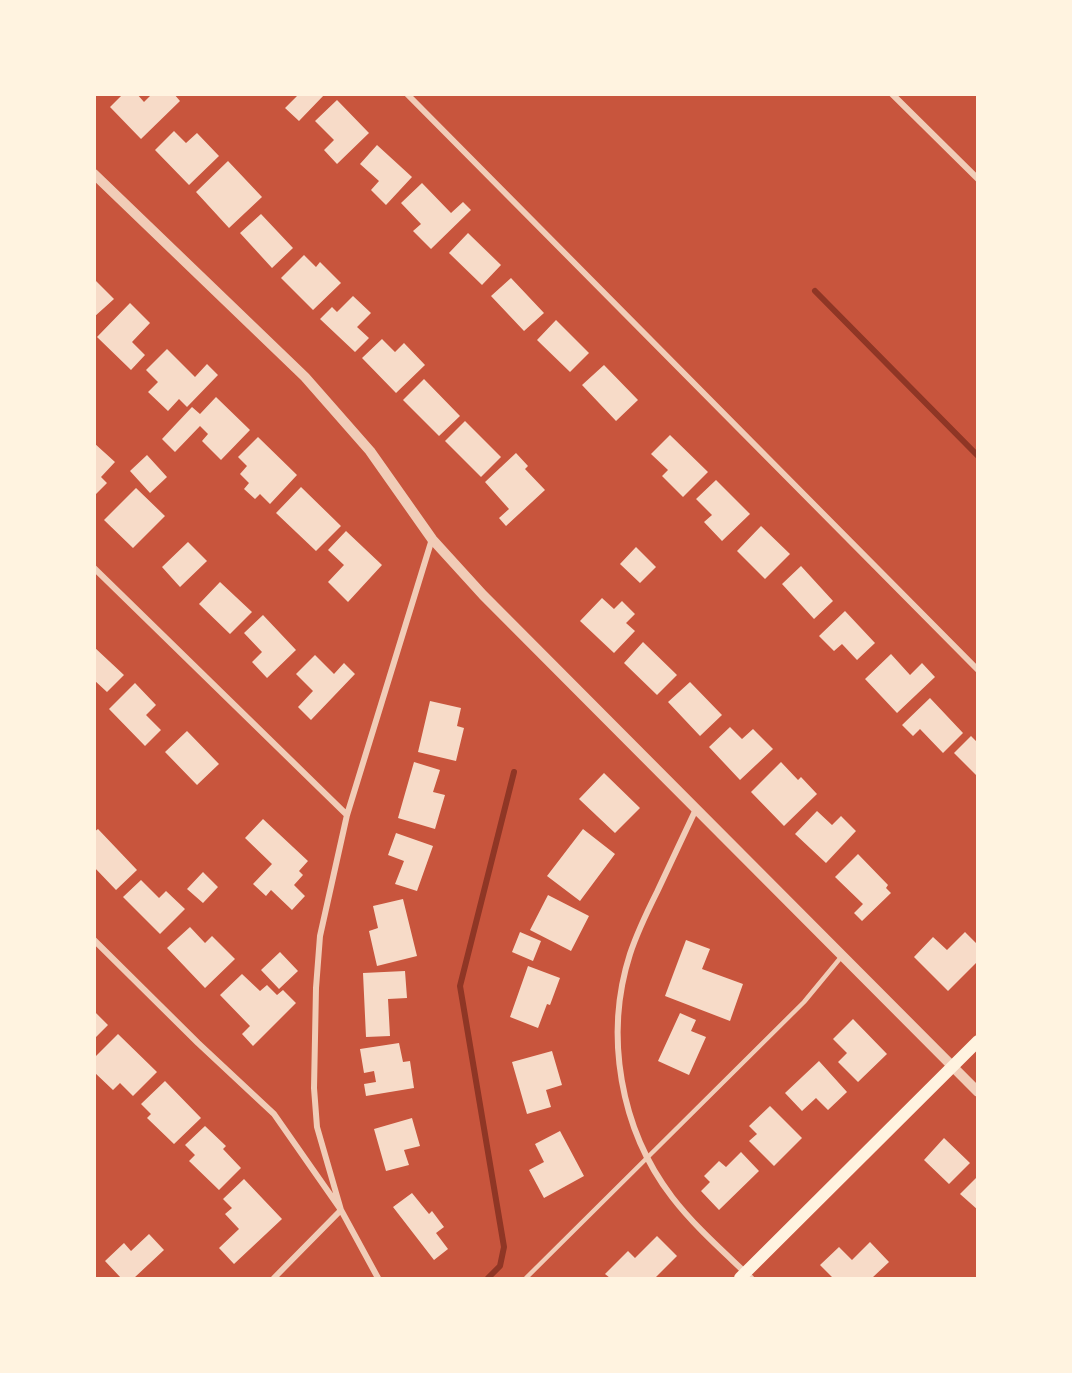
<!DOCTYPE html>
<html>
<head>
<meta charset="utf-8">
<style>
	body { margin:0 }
	#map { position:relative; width:1072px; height:1373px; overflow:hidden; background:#c8553d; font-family:Georgia,serif }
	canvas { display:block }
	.frame { position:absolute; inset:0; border:96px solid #fff3e0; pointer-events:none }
</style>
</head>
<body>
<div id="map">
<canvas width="1072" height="1373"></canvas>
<div class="frame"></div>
</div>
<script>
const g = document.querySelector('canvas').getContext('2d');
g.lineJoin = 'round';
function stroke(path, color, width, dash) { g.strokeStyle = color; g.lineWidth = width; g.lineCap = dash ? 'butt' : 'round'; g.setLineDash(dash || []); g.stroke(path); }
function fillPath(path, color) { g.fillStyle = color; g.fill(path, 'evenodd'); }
stroke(new Path2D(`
	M815 291 978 456
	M488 1278 500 1266 504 1247 460 986 514 772`), '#8f3625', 6);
fillPath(new Path2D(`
	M123 94H137L144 102 152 94H174L180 101 141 139 110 107Z
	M295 94H325L299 121 285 108 297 96Z
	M337 100 369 133 337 164 324 150 334 140 315 121Z
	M174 131 186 143 197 133 219 156 189 185 155 150Z
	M377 145 412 177 386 205 371 190 379 181 360 164Z
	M228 161 262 197 229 228 196 192Z
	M422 183 451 213 463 202 471 210 431 249 413 231 421 224 401 203Z
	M261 214 293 248 272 268 240 233Z
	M468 233 501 265 482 285 449 253Z
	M304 255 316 267 320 262 341 283 313 310 281 278Z
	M511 278 544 313 524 331 491 296Z
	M94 279 114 299 94 317Z
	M353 296 371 313 357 327 369 338 355 352 320 319 332 307 337 312Z
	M130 303 150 323 132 342 145 355 131 370 97 337Z
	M556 320 589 353 570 372 537 340Z
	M382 339 395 352 404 343 425 365 396 393 362 358Z
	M167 349 195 377 207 364 218 375 187 407 179 399 168 411 148 392 158 382 146 370Z
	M604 365 638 400 616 421 582 385Z
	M424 379 460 416 439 436 403 400Z
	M216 397 250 430 221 460 202 441 208 434 200 426 175 452 162 439 192 407 200 414Z
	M465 421 501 457 481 477 445 441Z
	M670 435 708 472 683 497 662 476 668 470 651 454Z
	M258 437 297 475 270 504 260 494 255 499 244 489 249 483 240 474 247 466 238 457Z
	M94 443 115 462 101 477 107 483 94 496Z
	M516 453 528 466 525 469 545 490 506 526 499 518 509 509 485 482Z
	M147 455 167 477 150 493 130 471Z
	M716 480 750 514 722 541 704 522 712 515 696 499Z
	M301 487 341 526 316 551 276 513Z
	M136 488 165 516 133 548 104 520Z
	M761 526 790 554 765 579 737 551Z
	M346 531 382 565 348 602 328 582 344 565 328 550Z
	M188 542 207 561 180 587 162 567Z
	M636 547 656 567 640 583 620 564Z
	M801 566 833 601 814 619 782 584Z
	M220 582 252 612 230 634 199 604Z
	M602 598 614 609 622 601 635 614 626 623 635 631 614 653 580 621Z
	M845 611 875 643 857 660 842 644 834 651 819 636Z
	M263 615 296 650 267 678 252 662 262 652 244 633Z
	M643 642 677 675 657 695 624 663Z
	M94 647 124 675 107 692 94 680Z
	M891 654 910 675 922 663 935 677 897 713 865 679Z
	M315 655 334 674 344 663 355 674 311 720 298 707 313 691 296 674Z
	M690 682 722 715 700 736 668 702Z
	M135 683 156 705 146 715 161 730 145 746 109 709Z
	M930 698 963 733 943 753 920 729 913 736 902 725Z
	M430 701 461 708 457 726 464 728 456 761 418 752Z
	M730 727 742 739 753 729 773 749 740 780 709 747Z
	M187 731 219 764 197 785 165 752Z
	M971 736 978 743V777L954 753Z
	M414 762 440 770 433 792 445 795 435 829 398 818Z
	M781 762 798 780 801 777 817 794 784 826 751 792Z
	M604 773 640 808 615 833 579 799Z
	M817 811 832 825 841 816 856 831 826 863 795 834Z
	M263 819 308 861 299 871 303 875 294 885 305 896 292 910 271 890 266 896 253 884 272 864 245 838Z
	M98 829 137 870 116 890 94 867V832Z
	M583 829 615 854 580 901 547 876Z
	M396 833 433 846 417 891 395 884 404 861 388 855Z
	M858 854 888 885 886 888 891 893 862 921 854 913 863 904 835 877Z
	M203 872 218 887 203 903 187 889Z
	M141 880 159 898 166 891 185 909 160 934 123 897Z
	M548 895 589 916 571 951 530 930Z
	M403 899 417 956 377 966 369 931 378 928 373 906Z
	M190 927 205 943 212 936 235 959 205 988 167 948Z
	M520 932 541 941 533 961 512 952Z
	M965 932 978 945V961L948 991 914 957 933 937 947 950Z
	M686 940 710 949 702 969 743 984 730 1021 665 996Z
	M280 952 298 971 279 989 261 970Z
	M528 966 560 978 550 1005 547 1004 538 1028 510 1017Z
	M405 971 407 998 388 999 390 1036 366 1037 363 973Z
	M242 974 260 991 267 985 277 995 283 990 296 1003 253 1046 242 1034 250 1026 220 995Z
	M94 1011 108 1025 94 1039Z
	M680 1013 696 1020 691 1031 706 1037 689 1075 658 1061Z
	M853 1019 887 1054 858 1082 838 1062 847 1053 833 1039Z
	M118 1034 157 1072 133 1096 120 1083 113 1090 94 1072V1058Z
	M399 1043 403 1062 410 1061 414 1088 366 1096 364 1084 376 1082 374 1071 364 1073 360 1049Z
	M552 1051 562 1085 546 1090 551 1107 527 1114 512 1062Z
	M819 1061 847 1092 828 1110 816 1098 802 1111 785 1093Z
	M165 1081 201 1118 174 1144 147 1118 151 1114 141 1104Z
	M770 1106 802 1138 774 1166 749 1141 757 1134 749 1126Z
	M412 1118 420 1146 404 1150 409 1165 386 1171 374 1129Z
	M205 1126 226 1146 223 1149 241 1168 219 1190 189 1161 195 1155 185 1145Z
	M560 1131 584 1176 544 1198 529 1170 544 1162 535 1144Z
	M944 1138 970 1163 949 1184 924 1160Z
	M741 1152 759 1171 719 1210 701 1191 710 1182 704 1176 719 1161 726 1167Z
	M978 1176V1210L960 1194Z
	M244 1179 282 1219 234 1264 219 1248 239 1229 225 1214 232 1208 223 1199Z
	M412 1193 429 1214 432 1211 444 1227 436 1233 448 1249 434 1260 393 1207Z
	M149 1234 164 1250 134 1278H121L105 1261 124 1243 131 1251Z
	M657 1236 677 1256 655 1278H610L605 1274 628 1251 635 1258Z
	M870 1242 889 1262 872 1278H833L820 1265 839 1247 852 1260Z`), '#f7dbc8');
stroke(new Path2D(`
	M526 1278 804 1002 842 956`), '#f1ccb7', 4.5);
stroke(new Path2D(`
	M407 94 978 670
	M892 94 978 179
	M94 568 347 815
	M696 809C683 837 670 864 657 892 647 912 637 933 630 954 604 1035 620 1129 672 1197 695 1227 724 1252 751 1278
	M94 940 198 1043 274 1114 341 1210 378 1278
	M274 1278 341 1210 317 1127 314 1088 316 988 320 936 347 815 432 539`), '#f1ccb7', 6);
stroke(new Path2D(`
	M94 174 305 377 370 451 432 539 483 595 978 1092`), '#f1ccb7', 10);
stroke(new Path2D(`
	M740 1278 978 1041`), '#fff3e0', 12);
</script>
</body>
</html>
